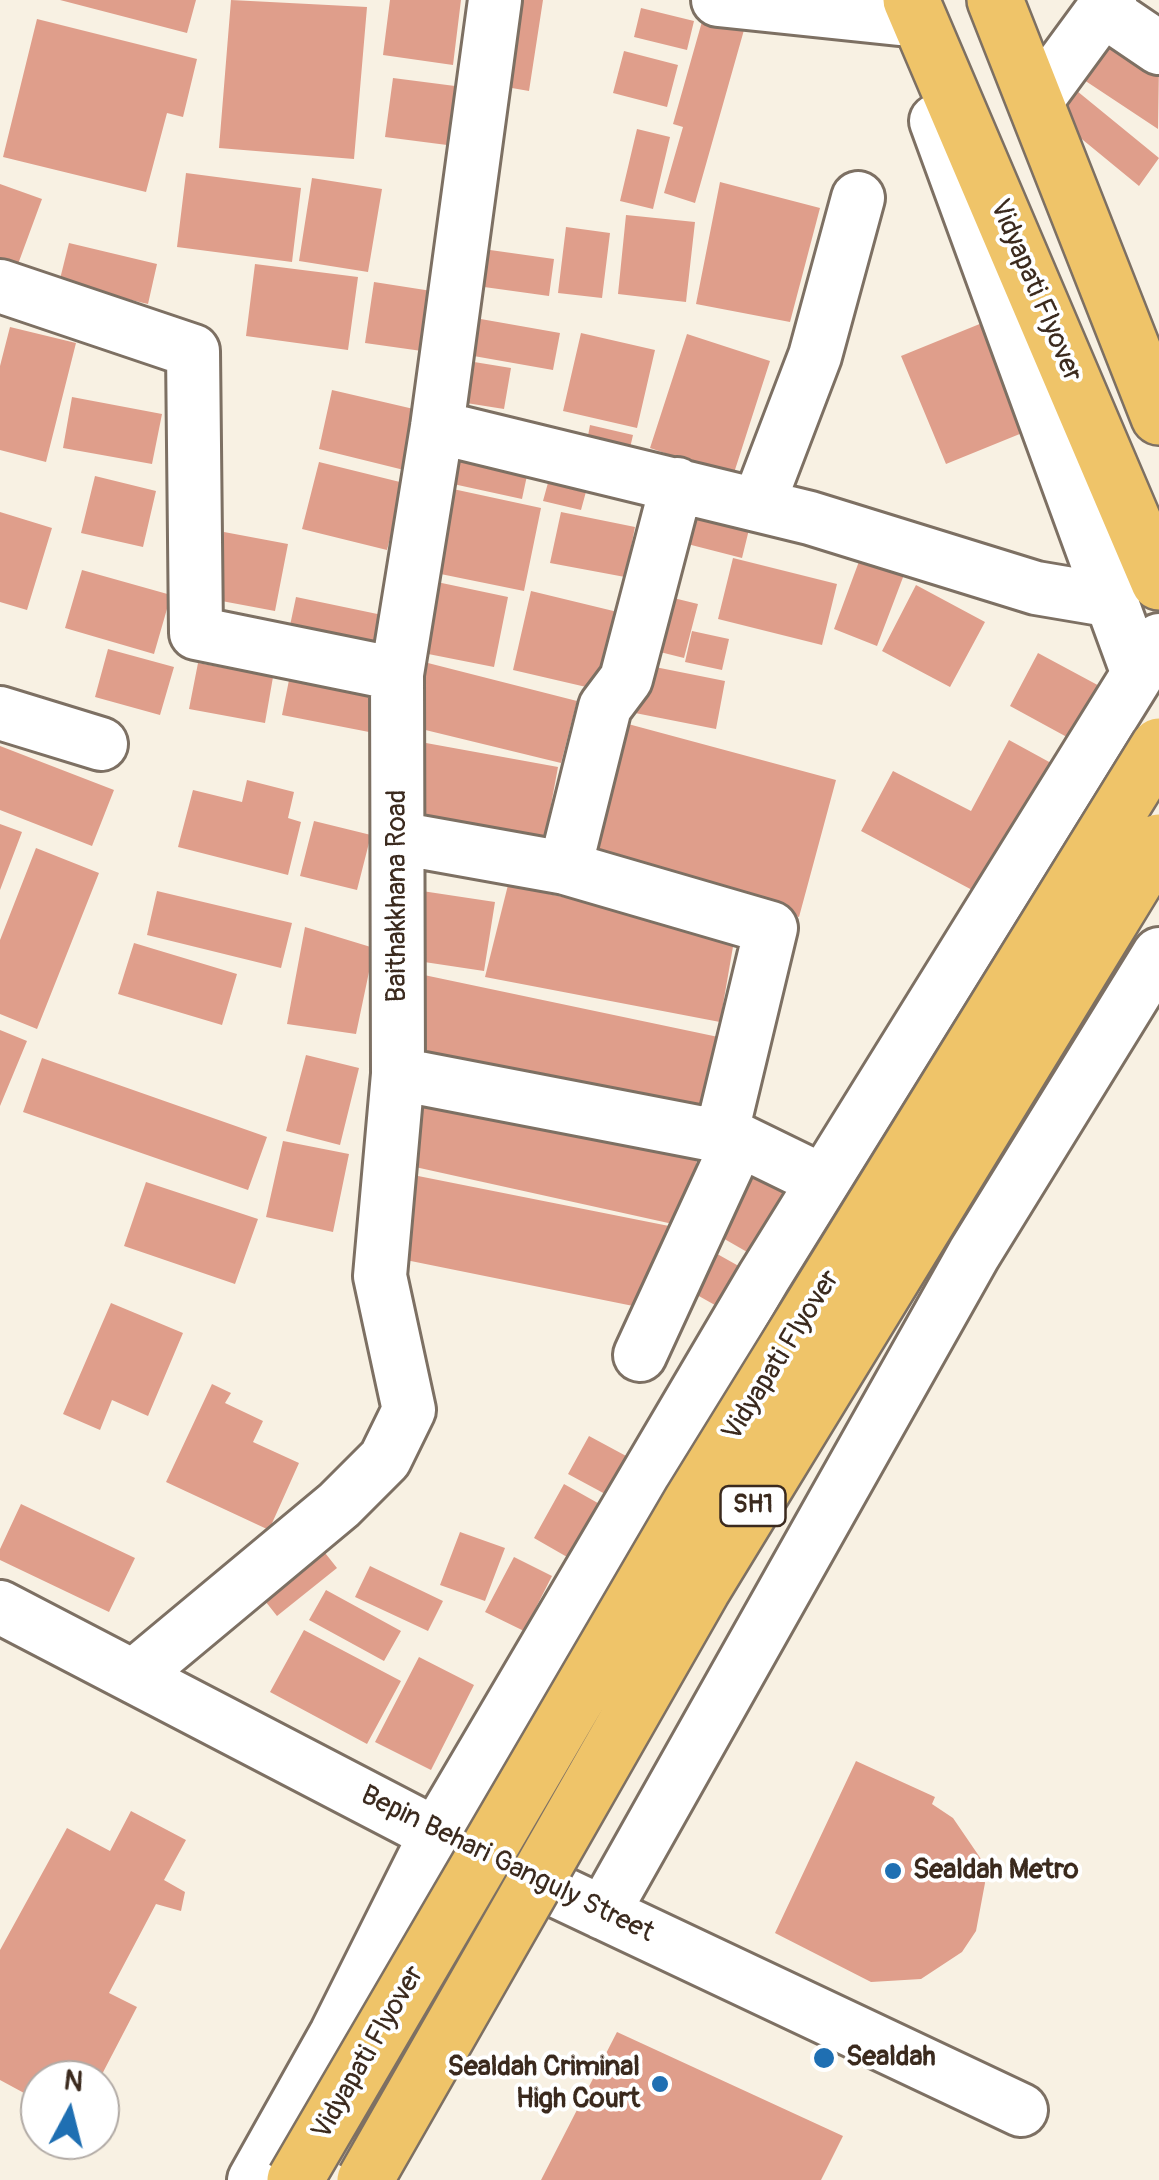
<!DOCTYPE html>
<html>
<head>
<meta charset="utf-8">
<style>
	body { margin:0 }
	#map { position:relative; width:1159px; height:2180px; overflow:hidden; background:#f8f1e3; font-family:Pangolin,sans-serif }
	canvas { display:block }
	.north { position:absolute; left:20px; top:2060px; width:100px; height:100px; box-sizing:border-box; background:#fff; border:2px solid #b1aaa5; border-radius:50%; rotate:7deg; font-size:28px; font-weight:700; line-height:40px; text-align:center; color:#3b2a1e }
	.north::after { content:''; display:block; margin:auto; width:35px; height:45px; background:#1f6fb2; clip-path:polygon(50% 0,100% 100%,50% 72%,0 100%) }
</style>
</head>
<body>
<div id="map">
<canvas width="1159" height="2180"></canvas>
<div class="north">N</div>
</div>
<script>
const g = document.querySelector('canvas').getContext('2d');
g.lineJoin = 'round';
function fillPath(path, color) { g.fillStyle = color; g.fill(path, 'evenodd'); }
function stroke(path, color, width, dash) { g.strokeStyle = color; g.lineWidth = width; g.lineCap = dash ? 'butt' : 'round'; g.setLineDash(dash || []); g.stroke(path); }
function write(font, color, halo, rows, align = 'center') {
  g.font = font + ' Pangolin,sans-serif'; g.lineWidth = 8; g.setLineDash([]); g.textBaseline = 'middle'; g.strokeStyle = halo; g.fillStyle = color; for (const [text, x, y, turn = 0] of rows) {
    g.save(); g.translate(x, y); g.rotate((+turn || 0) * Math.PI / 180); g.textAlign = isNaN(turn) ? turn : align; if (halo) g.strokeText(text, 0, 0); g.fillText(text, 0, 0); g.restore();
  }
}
fillPath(new Path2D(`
	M60 0H196L187 33Z
	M231 0 367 7 354 159 219 148Z
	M390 0H461L453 65 383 55Z
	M501 0H543L529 91 489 84Z
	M641 8 694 21 687 50 634 37Z
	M703 18 744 30 695 203 664 193 683 127 673 124Z
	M37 19 197 59 183 117 167 113 146 192 3 157Z
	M1109 29 1159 62 1158 129 1078 76Z
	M624 51 678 65 667 107 613 93Z
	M393 78 455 86 447 145 385 137Z
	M1077 91 1159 158 1139 186 1055 117Z
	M637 129 670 137 653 209 620 201Z
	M186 173 301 188 292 262 177 247Z
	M312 178 382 189 368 272 299 261Z
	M720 182 820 208 790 322 696 304Z
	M0 184 42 199 14 275 0 270Z
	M626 215 695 222 686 302 618 294Z
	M566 227 610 233 602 298 558 293Z
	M69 243 157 264 148 304 59 283Z
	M483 249 554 259 549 296 477 286Z
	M255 264 358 277 348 350 246 336Z
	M374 282 438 292 429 352 365 343Z
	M475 318 560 333 553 370 468 355Z
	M987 321 1032 429 946 464 901 356Z
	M10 327 76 343 46 462 0 450V366Z
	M581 333 655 350 637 428 563 411Z
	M687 334 770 361 733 476 650 448Z
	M468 361 511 368 504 409 460 402Z
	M332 390 418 410 404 470 319 449Z
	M72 397 162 414 152 464 63 448Z
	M590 425 633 435 627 461 585 452Z
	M454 436 532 452 522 499 444 482Z
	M319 462 404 483 387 550 302 529Z
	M552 468 590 477 581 510 543 501Z
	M95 476 156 491 143 547 81 533Z
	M439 486 541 508 524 591 421 570Z
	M680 490 754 509 742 558 668 539Z
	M0 512 52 528 27 610 0 602Z
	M561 512 635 527 625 577 550 563Z
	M224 532 288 544 275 611 211 599Z
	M861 556 905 572 877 646 834 629Z
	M733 558 837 584 822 645 718 619Z
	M82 570 171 595 154 654 65 628Z
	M418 578 508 597 494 667 403 649Z
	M916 585 985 622 950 687 882 651Z
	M531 591 630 615 612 693 513 670Z
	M649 592 698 604 684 658 636 646Z
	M296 597 387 616 379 654 288 635Z
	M692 631 729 639 722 670 685 662Z
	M108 649 174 667 160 715 95 697Z
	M1038 653 1105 689 1076 742 1010 706Z
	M424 662 577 701 561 763 409 726Z
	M198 663 273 677 265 723 189 709Z
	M635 663 725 681 716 729 625 711Z
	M291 670 378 687 369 732 282 715Z
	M617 721 836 780 799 917 579 857Z
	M1009 740 1062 769 991 900 861 831 893 771 971 811Z
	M426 743 558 767 543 848 411 825Z
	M0 746 114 790 92 846 0 810Z
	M247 780 294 792 288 818 301 822 288 875 178 847 193 790 242 802Z
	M314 821 371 835 357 890 300 876Z
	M0 824 22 832 0 890Z
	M36 848 99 873 37 1029 0 1014V940Z
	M508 885 735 935 720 1022 485 977Z
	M157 891 292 923 281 968 147 935Z
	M422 891 495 902 484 971 411 960Z
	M305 927 374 948 356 1034 287 1024Z
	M134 943 237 974 222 1025 118 994Z
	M424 975 723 1038 713 1120 406 1060Z
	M0 1030 27 1041 0 1106Z
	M306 1055 359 1068 340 1145 286 1131Z
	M42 1058 267 1137 248 1190 23 1112Z
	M415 1081 701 1143 682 1226 397 1163Z
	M283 1141 349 1154 333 1232 266 1217Z
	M759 1158 805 1186 761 1260 714 1233Z
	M403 1173 669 1226 653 1310 386 1256Z
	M146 1182 258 1219 235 1284 124 1246Z
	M703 1246 760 1278 738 1318 681 1286Z
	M111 1303 183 1333 148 1416 112 1400 100 1430 63 1414Z
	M212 1384 231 1393 225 1403 263 1421 253 1442 299 1463 269 1530 166 1482Z
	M589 1436 641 1464 620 1502 568 1474Z
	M564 1484 612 1511 581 1565 534 1538Z
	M21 1504 135 1558 109 1612 0 1560V1549Z
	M460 1532 505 1548 485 1601 440 1585Z
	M318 1544 337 1568 277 1616 258 1592Z
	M514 1557 552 1576 524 1631 485 1612Z
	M370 1566 443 1601 428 1631 355 1597Z
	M326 1590 401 1631 384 1661 309 1620Z
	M304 1630 401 1681 367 1744 270 1692Z
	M419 1657 474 1685 431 1770 375 1742Z
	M856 1761 935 1797 932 1804 953 1818 981 1859 985 1883 976 1931 962 1952 921 1979 871 1982 775 1933Z
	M131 1811 186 1840 164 1880 185 1892 181 1911 156 1904 109 1993 137 2007 99 2080H59L52 2073 48 2080H40L37 2100 0 2080V1950L67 1828 110 1851Z
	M617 2032 843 2136 821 2180H541Z`), '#df9e8b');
const minor = new Path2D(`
	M718 0 899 19
	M1103 10 1159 48
	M1044 90 1110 0
	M936 121 1138 674
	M0 286 193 351 196 633 397 674
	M437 427 810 518 1036 588 1113 601
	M758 505 815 356 858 198
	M0 713 101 744
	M398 838 565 868 771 928 721 1136
	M565 868 605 707 626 679 677 484
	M398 1074 739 1140 640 1355
	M739 1140 823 1181
	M0 1607 436 1834 1021 2110
	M135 1675 339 1505 385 1459 409 1410 380 1276 398 1074 397 674 437 427 495 0
	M603 1913 974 1254 1159 954
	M254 2180 336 2034 436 1834 764 1277 1159 640`);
const major = new Path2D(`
	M911 0 1159 582
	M995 0 1159 417`);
stroke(minor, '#7d7063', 58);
stroke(major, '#7d7063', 60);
stroke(minor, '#fff', 52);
stroke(major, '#efc469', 55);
const majorBridge = new Path2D(`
	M295 2180 692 1501 1159 746
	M365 2180 702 1590 1159 842`);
stroke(majorBridge, '#7d7063', 60, []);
stroke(majorBridge, '#efc469', 55);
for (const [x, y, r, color] of [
	[893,1871,10,"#1f6fb2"],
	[824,2058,12,"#1f6fb2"],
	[660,2084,10,"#1f6fb2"]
]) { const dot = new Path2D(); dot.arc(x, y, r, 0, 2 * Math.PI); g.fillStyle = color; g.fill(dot); stroke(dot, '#fff', 4); }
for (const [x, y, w] of [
	[753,1506,65]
]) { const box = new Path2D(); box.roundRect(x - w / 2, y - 20, w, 40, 8); g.fillStyle = '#fff'; g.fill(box); stroke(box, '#3b2a1e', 2.5); }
write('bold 25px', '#3b2a1e', null, [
	["SH1",753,1506]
]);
write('28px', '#3b2a1e', '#fff', [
	["Vidyapati Flyover",1035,291,67],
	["Baithakkhana Road",398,896,-90],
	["Vidyapati Flyover",782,1356,-58],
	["Bepin Behari Ganguly Street",507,1865,26],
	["Vidyapati Flyover",369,2053,-60]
]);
write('bold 28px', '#3b2a1e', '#fff', [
	["Sealdah Metro",913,1871],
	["Sealdah",846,2058],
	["Sealdah Criminal",640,2068,"right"],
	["High Court",640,2100,"right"]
], 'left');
</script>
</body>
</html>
